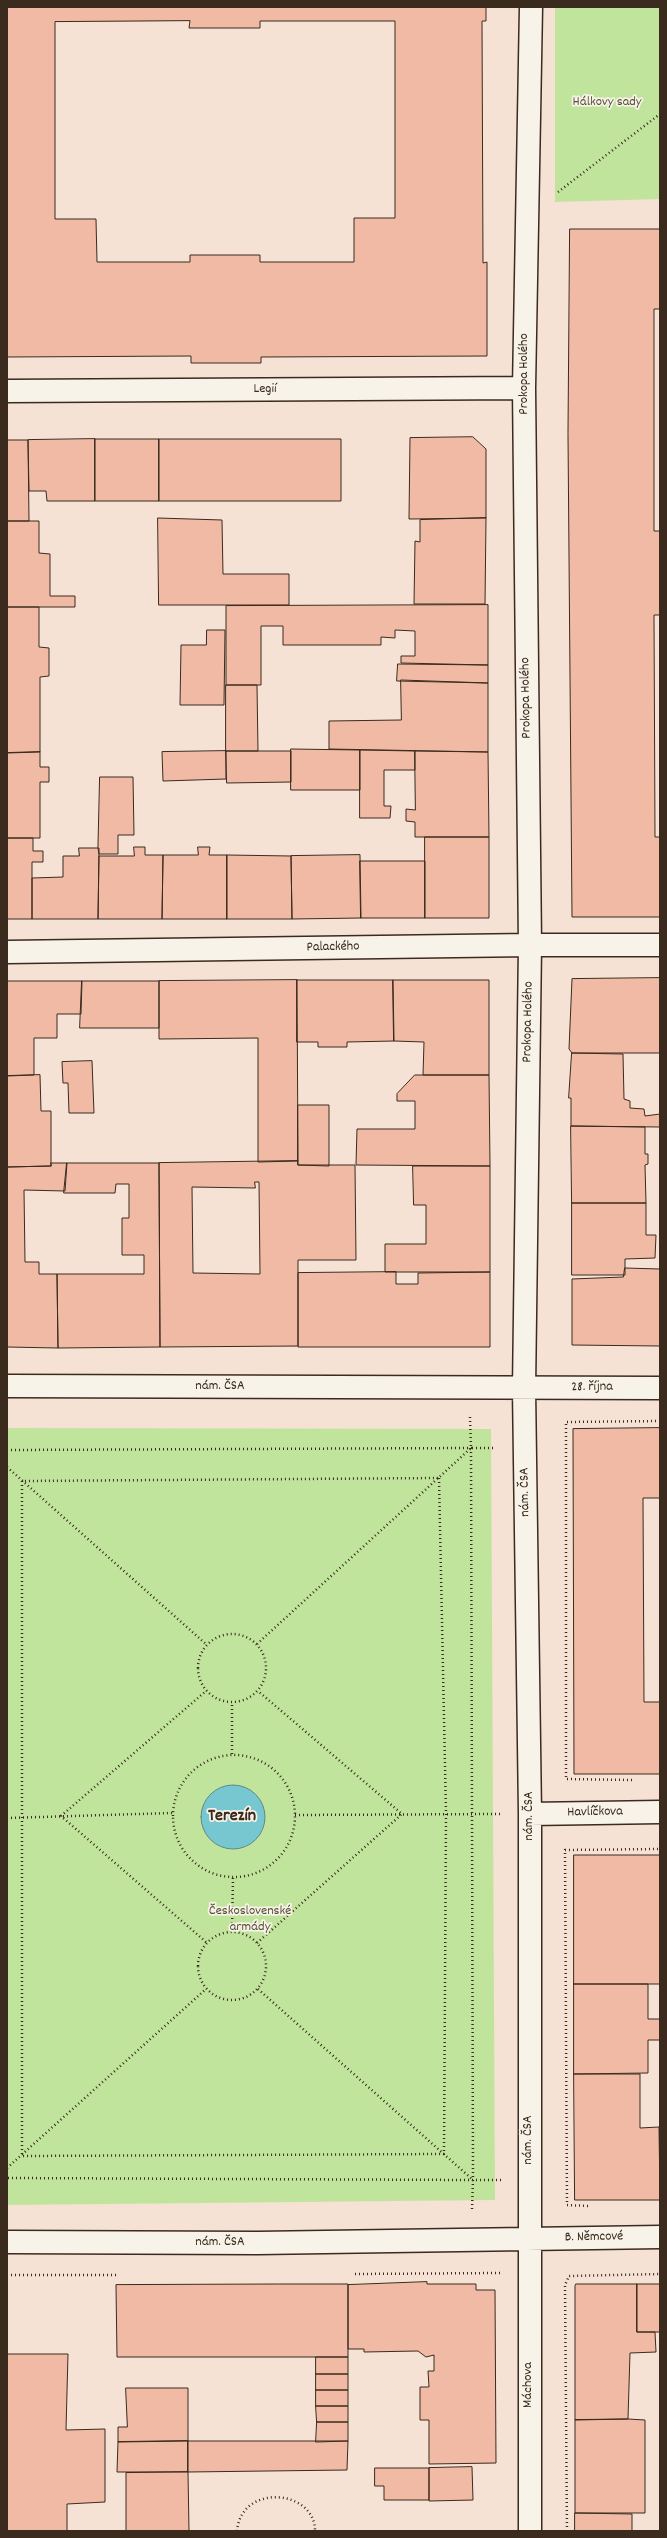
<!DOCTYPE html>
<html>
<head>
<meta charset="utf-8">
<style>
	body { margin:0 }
	#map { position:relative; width:667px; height:2538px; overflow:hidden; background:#f5e2d4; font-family:Dekko,sans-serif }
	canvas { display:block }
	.frame { position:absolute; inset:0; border:8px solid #3b2a1e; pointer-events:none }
</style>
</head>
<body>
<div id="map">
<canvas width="667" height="2538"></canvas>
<div class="frame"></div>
</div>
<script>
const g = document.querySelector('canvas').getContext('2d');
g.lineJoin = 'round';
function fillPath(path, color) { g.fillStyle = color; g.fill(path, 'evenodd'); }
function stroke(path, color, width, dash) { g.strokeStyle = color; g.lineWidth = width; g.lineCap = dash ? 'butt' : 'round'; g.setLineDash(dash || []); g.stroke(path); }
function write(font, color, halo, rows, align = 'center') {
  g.font = font + ' Dekko,sans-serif'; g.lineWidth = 3.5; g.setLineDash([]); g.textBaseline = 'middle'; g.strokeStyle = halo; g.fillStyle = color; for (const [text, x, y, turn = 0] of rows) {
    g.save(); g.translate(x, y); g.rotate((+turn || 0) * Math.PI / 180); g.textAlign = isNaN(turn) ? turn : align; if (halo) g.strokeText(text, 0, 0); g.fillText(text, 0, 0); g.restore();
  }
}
fillPath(new Path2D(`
	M555 7H660V199L555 202Z
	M7 1428 491 1429 495 2200 7 2205Z`), '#c1e49d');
const water = new Path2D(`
	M201 1817a32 32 0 1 1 64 0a32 32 0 1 1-64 0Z`);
fillPath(water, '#77c7d0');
stroke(water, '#5f8889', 1);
const building = new Path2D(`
	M7 7H486V21H482L483 263 487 262V356L261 357V363H191V356L7 357ZM190 21 189 28H260V21H395V218H354V262H260V255H190V262H97L96 219H55V22Z
	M570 229H660V309H654V531H660V615H654L655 837H660V917H572L568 434Z
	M473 437 486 449V518L409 519 410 438Z
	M95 439H159V501H95Z
	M95 439V501H47L46 491H29L28 440Z
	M159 439H341V501H159Z
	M7 440H28L29 521H7Z
	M158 518 222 520 223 574H289V605H159Z
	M486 518 485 604H414L415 541 420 542V520Z
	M7 521H39V553L50 554V596H75V607H7Z
	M488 605V665L401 663V656H415V631L395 630V638L381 637V645H283V626H261V685H226V606Z
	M7 607H39V647L49 648V676L40 677V752L7 753Z
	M207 630H225L224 705H180L181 645H206Z
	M398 664 488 665V683L397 681Z
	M401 680 488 683V752L329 749V721L401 720Z
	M226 685H257L258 751H226Z
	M291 749 360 750V790H291Z
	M360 750 415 751V770H384V806H391L390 818H360Z
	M226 751H291V782L227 783Z
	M226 751V779L163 781 162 752Z
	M415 751 488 752 489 837H415V822L406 821V809L415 810Z
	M40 752V767H49V782H40V838H7V753Z
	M100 777H133L134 835H118V854H99L98 848Z
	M425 837H489V918H425Z
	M7 838H33V851H43V862H32V919H7Z
	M134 847H145V855H163L162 919H98L99 856H134Z
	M198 847H210L209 855H227V919H162L163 855H198Z
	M79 848H99L98 919H32V878L63 877V856H79Z
	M227 855 291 856 292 919H227Z
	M360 855 361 918 292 919 291 856Z
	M360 861H425V918H361Z
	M660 978V1053H572L569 1049 572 979Z
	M297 980H393L394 1041 347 1042V1047H318V1042H297Z
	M297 980 298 1161 258 1162V1038L159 1039V981Z
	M393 980H489V1075H423L424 1042 394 1041Z
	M7 981H82L81 1014H57V1038H34V1075L7 1076Z
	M82 981H159V1028H80Z
	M572 1053 623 1054 624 1099 630 1101V1108L644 1109 645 1116 660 1114V1127L571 1126V1098H569Z
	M92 1061 94 1113H69L68 1083H63L62 1062Z
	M40 1075 41 1111H51V1166L7 1167V1076Z
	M415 1075H489L490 1166 356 1165 357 1129H415V1101H397V1094Z
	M298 1105H329V1166L298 1165Z
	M571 1126 645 1127V1154H648V1164L645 1165 646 1203H572Z
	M298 1161V1165H355L356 1260H298V1346L160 1347 159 1163ZM255 1182H259L260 1274 193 1273 192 1187 255 1188Z
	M51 1163H67L65 1191 24 1190 25 1262H39V1274H57L58 1348 7 1347V1167L51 1166Z
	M67 1163H159L160 1347 58 1348 57 1274H144V1255H122V1218H129V1184H116L115 1193H64Z
	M413 1166H490V1272H385V1244H426V1205H414Z
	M572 1203H646V1235H656L655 1258 625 1259V1275H572Z
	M625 1268 660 1269V1346L572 1345V1279L623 1277Z
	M396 1272V1284H418V1273L490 1272V1347H298V1273Z
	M660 1428V1498H643L644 1702H660V1774H574L573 1429Z
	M574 1855H660V1984H574Z
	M574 1984H648V2019H660V2040H648V2073L574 2074Z
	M574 2074H640V2128L659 2127 660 2200H575Z
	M427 2282V2284H476V2290H495L496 2463 429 2464V2420H420V2387H429L428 2371H434V2355L426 2357 418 2351 364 2352V2349H348V2285Z
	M279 2284H348V2357H117L116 2285Z
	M576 2284H637V2332H655L656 2352 630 2353 628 2419 575 2420V2286Z
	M637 2284H660V2332H637Z
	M7 2354H68L66 2430 105 2429V2502L67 2504V2531H7Z
	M316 2357H348V2374H316Z
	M316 2374H348V2390H316Z
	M126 2388H188V2441L118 2442V2427H127Z
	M316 2390H348V2406H316Z
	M316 2406H348V2422H317Z
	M628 2419 645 2420V2513H575V2420Z
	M317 2422H348V2441L316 2442Z
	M188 2441H348L347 2470 188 2472Z
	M188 2441V2472H117L118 2442Z
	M472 2467 473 2500 429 2501V2468Z
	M375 2468H429V2500H384V2486H375Z
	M188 2472 189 2531H126V2473Z
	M575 2513 632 2514V2531H575Z`);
fillPath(building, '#f0baa4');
stroke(building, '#3b2a1e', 1);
const minor = new Path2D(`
	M7 391 524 388
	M7 952 530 945H660
	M7 1386 660 1388
	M530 1814 660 1812
	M7 2242 258 2243 660 2237
	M530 2531V1814L524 1389 530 945 524 388 531 7`);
stroke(minor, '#3b2a1e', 25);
stroke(new Path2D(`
	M558 192 660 114
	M470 1417 471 1448H495
	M7 1450 471 1448 473 2180 7 2178
	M7 1467 207 1645
	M439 1478 446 1814 444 2154 22 2156V1481Z
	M198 1668a34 34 0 1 1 68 0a34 34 0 1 1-68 0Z
	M257 1644 471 1448
	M232 1754V1703
	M173 1816a61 61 0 1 1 122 0a61 61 0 1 1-122 0Z
	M632 1780 566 1779V1422L660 1421
	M295 1815 501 1814
	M7 1818 172 1813
	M232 1931 233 1877
	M198 1966a34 34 0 1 1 68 0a34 34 0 1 1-68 0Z
	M206 1942 61 1816 206 1691
	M257 1943 402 1814 258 1691
	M258 1989 473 2180
	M7 2168 206 1989
	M588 2206 567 2205 565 1850 660 1849
	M472 2209 473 2180H501
	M355 2274 500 2273
	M7 2275H116
	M237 2531C241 2483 315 2489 315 2531
	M567 2531 565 2285 569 2276 660 2274`), '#3b2a1e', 2.5, [1, 3]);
stroke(minor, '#f7f3e8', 22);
write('14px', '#564f37', '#f7f3e8', [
	["Hálkovy sady",607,103],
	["Československé",250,1912],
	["armády",250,1928]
]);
write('14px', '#3b2a1e', '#f7f3e8', [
	["Prokopa Holého",525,374,-90],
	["Legií",265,390],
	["Prokopa Holého",527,698,-91],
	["Palackého",333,948,-1],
	["Prokopa Holého",529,1022,-89],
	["nám. ČSA",220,1387],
	["28. října",592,1388,-1],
	["nám. ČSA",526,1492,-91],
	["Havlíčkova",595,1813,-1],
	["nám. ČSA",530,1816,-90],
	["nám. ČSA",529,2140,-90],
	["B. Němcové",594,2238,-1],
	["nám. ČSA",220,2243],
	["Máchova",529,2385,-90]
]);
write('bold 18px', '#3b2a1e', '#f7f3e8', [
	["Terezín",232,1818]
]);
</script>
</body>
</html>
